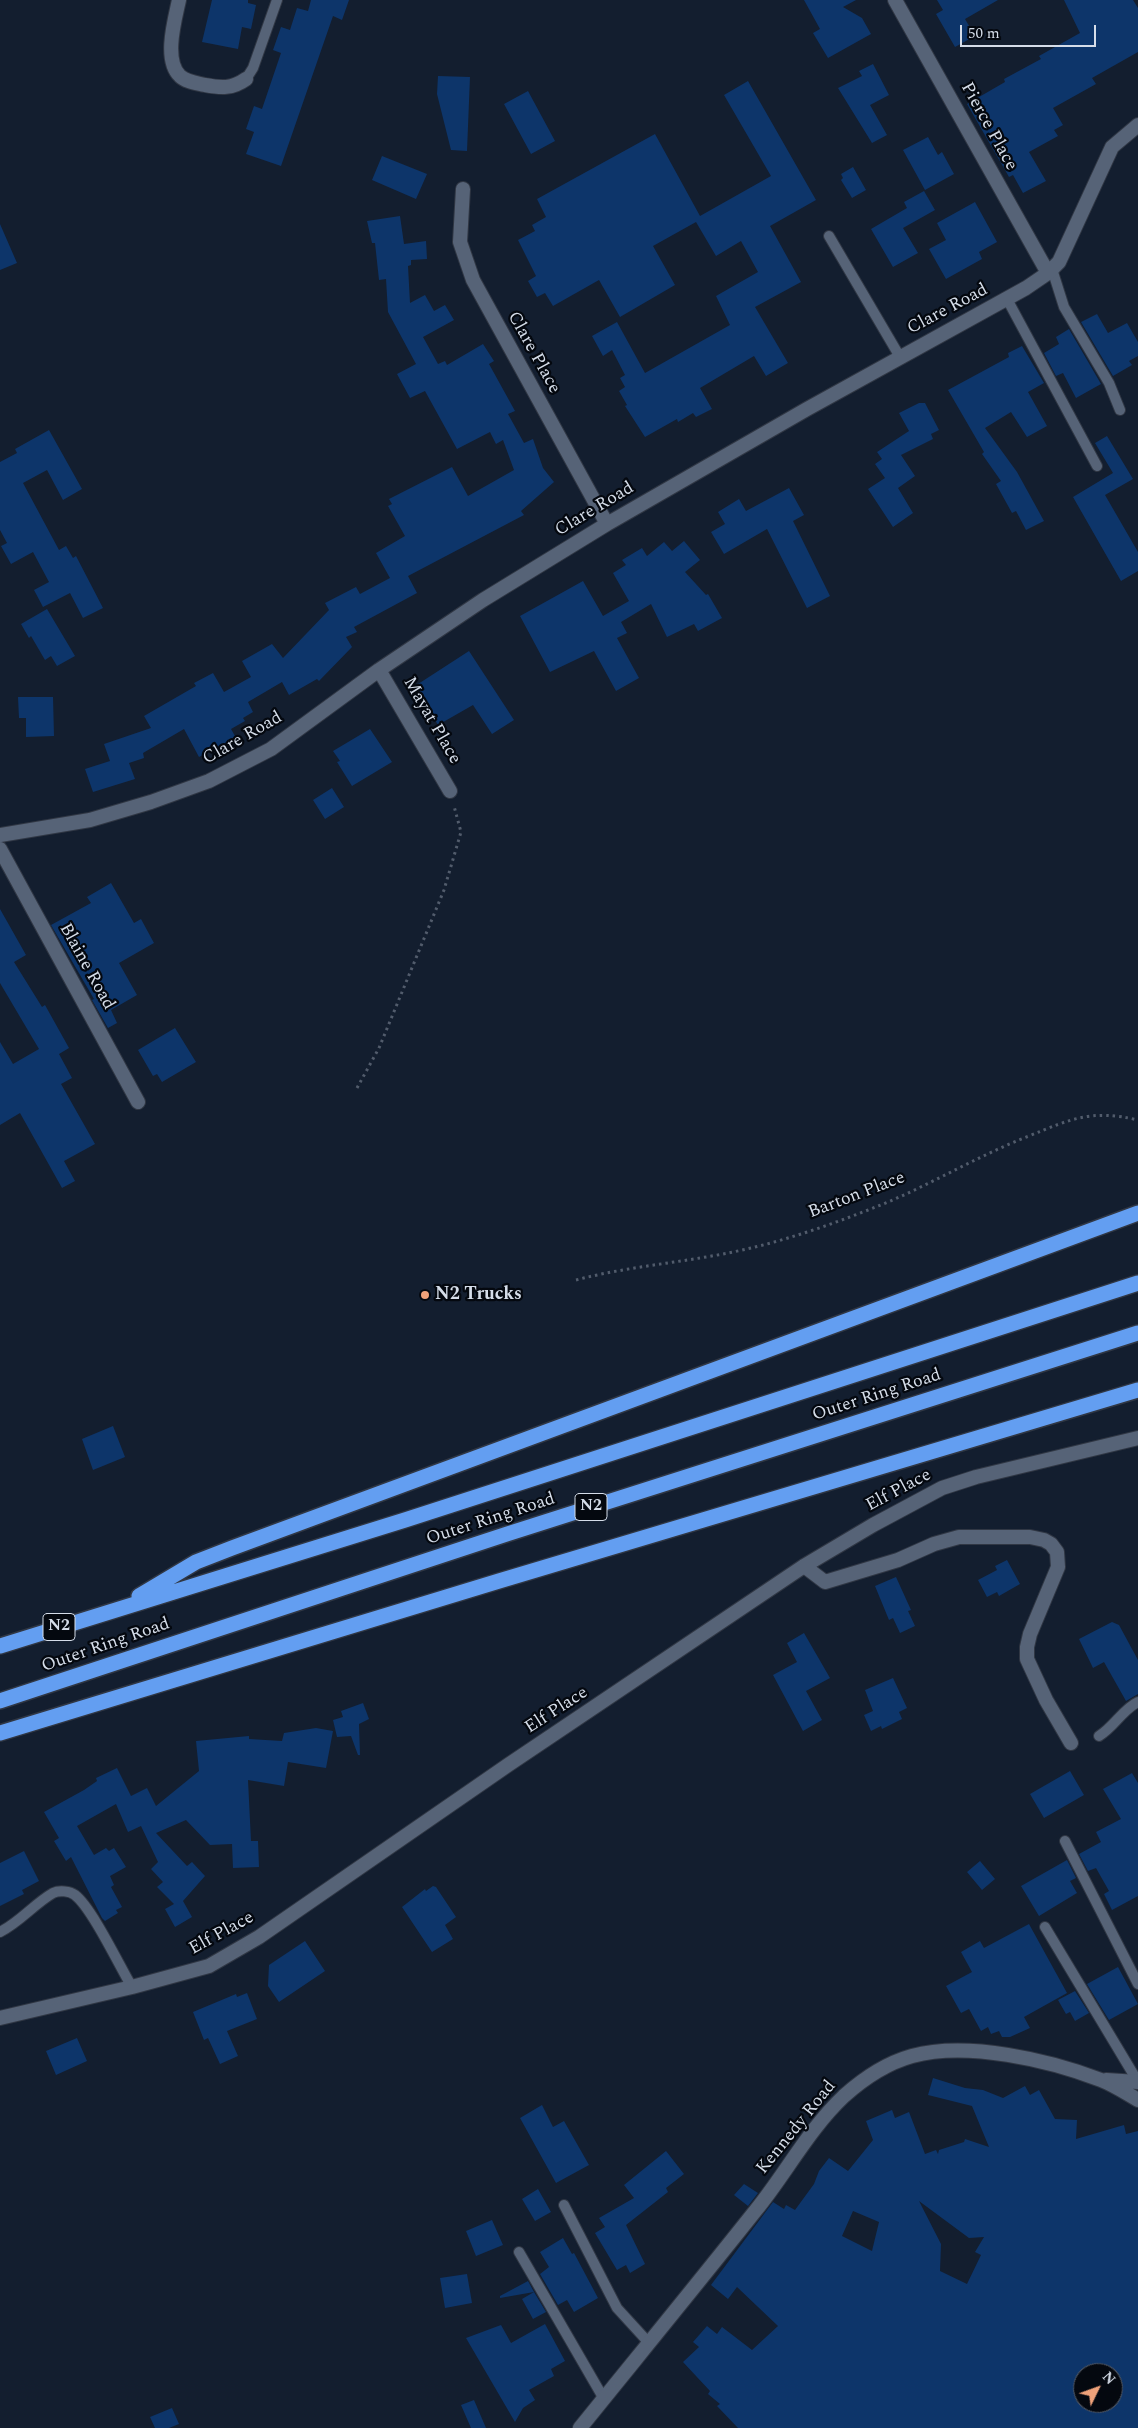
<!DOCTYPE html>
<html>
<head>
<meta charset="utf-8">
<style>
	body { margin:0 }
	#map { position:relative; width:1138px; height:2428px; overflow:hidden; background:#131e2f; font-family:Spectral,serif }
	canvas { display:block }
	.north { position:absolute; left:1073px; top:2363px; width:50px; height:50px; box-sizing:border-box; background:#04080f; border:1px solid #585d66; border-radius:50%; rotate:48deg; font-size:14px; font-weight:700; line-height:20px; text-align:center; color:#d5dde9 }
	.north::after { content:''; display:block; margin:auto; width:18px; height:22px; background:#f0a27a; clip-path:polygon(50% 0,100% 100%,50% 72%,0 100%) }
	.scale { position:absolute; left:960px; top:25px; width:136px; height:22px; box-sizing:border-box; border:2px solid #d5dde9; border-top:0; padding-left:6px; font-size:15px; line-height:18px; white-space:nowrap; color:#d5dde9; -webkit-text-stroke:4px #04080f; paint-order:stroke }
</style>
</head>
<body>
<div id="map">
<canvas width="1138" height="2428"></canvas>
<div class="north">N</div>
<div class="scale">50 m</div>
</div>
<script>
const g = document.querySelector('canvas').getContext('2d');
g.lineJoin = 'round';
function fillPath(path, color) { g.fillStyle = color; g.fill(path, 'evenodd'); }
function stroke(path, color, width, dash) { g.strokeStyle = color; g.lineWidth = width; g.lineCap = dash ? 'butt' : 'round'; g.setLineDash(dash || []); g.stroke(path); }
function write(font, color, halo, rows, align = 'center') {
  g.font = font + ' Spectral,serif'; g.lineWidth = 4.5; g.setLineDash([]); g.textBaseline = 'middle'; g.strokeStyle = halo; g.fillStyle = color; for (const [text, x, y, turn = 0] of rows) {
    g.save(); g.translate(x, y); g.rotate((+turn || 0) * Math.PI / 180); g.textAlign = isNaN(turn) ? turn : align; if (halo) g.strokeText(text, 0, 0); g.fillText(text, 0, 0); g.restore();
  }
}
fillPath(new Path2D(`
	M212 0H248V3L256 5 251 29 242 27 238 49 202 42Z
	M311 0H349L342 20 333 16 281 166 246 154 254 132 246 129 254 106 262 109 281 53 273 50 281 27 290 30 297 8 308 11Z
	M804 0H856L843 7 862 18 871 34 828 58 813 33 820 29Z
	M937 0H998L965 19 975 36 955 47 936 14 943 10Z
	M1064 0H1133L1138 8V52L1092 78 1096 84 1053 108 1063 125 1054 130 1058 136 1029 152 1046 181 1023 193 1013 175 1009 177 967 104 1005 82 1004 79 1041 59 1039 56 1080 33Z
	M873 64 889 95 870 105 887 135 872 143 838 88 862 76 859 71Z
	M438 76 470 77 467 151 451 150 437 94Z
	M748 81 816 200 770 226 801 282 755 307 788 363 766 376 754 356 700 388 712 409 696 417 693 413 678 422 677 419 645 437 625 406 627 405 619 391 625 387 620 378 625 375 612 350 603 356 592 336 617 322 645 373 730 325 716 296 758 272 741 241 716 256 696 222 653 246 675 285 620 317 599 280 553 306 545 293 537 297 528 281 536 276 518 240 535 231 532 225 546 217 537 199 655 134 700 216 771 176 724 95Z
	M528 91 555 141 531 154 504 104Z
	M928 137 938 155 942 152 954 174 925 190 903 150Z
	M382 156 427 174 416 199 372 180Z
	M853 167 866 190 852 198 841 180 843 178 841 174Z
	M924 191 935 210 903 228 918 253 893 267 871 229 907 208 904 202Z
	M975 202 997 242 979 252 982 259 946 279 929 249 946 240 937 223Z
	M400 216 404 244 426 241 427 259 411 260V265L408 266 410 303 425 295 434 311 445 305 454 320 423 337 438 364 445 361 447 365 483 344 494 361 489 364 515 411 508 414 524 443 533 439 543 468 554 482 521 511 524 515 408 576 417 593 354 627 357 632 346 637 352 647 319 681 317 679 289 695 282 682 248 702 253 712 243 718 245 721 231 729 239 743 225 752 221 745 199 757 184 729 143 753 144 758 129 763 135 779 93 792 85 769 110 761 104 744 151 728 144 716 196 686 194 683 213 673 224 692 251 677 242 661 272 644 283 658 329 610 325 603 356 587 360 594 390 578 376 553 405 536 388 506 392 504 389 499 452 467 468 496 514 470 503 440 496 444 490 432 457 449 425 391 410 398 397 374 416 364 388 312 386 279 379 280 375 243H372L367 221Z
	M0 224 17 263 0 270Z
	M1097 314 1108 333 1127 323 1138 342V356L1129 361 1132 365 1113 376 1081 322Z
	M1069 329 1101 384 1076 398 1063 373 1056 376 1044 353 1059 344 1056 337Z
	M1022 346 1044 383 1028 392 1047 426 1027 437 1011 412 985 428 1017 472 1044 521 1026 530 1016 511 1012 513 996 484 1001 481 982 454 984 452 948 390 1009 357 1008 353Z
	M919 403H925L939 430 931 434 933 439 901 455 915 476 898 488 913 513 893 527 868 489 885 478 875 464 882 459 877 452 909 431 899 413Z
	M49 430 82 489 63 500 47 470 23 483 59 550 66 546 73 558 76 556 103 608 83 618 70 593 43 607 34 590 49 582 33 552 11 564 1 546 7 543 0 530V462L17 453 15 449Z
	M1107 436 1133 479 1105 495 1138 552V571L1121 581 1073 497 1113 473 1095 443Z
	M789 488 804 515 793 521 830 596 807 608 767 529 724 554 711 532 725 524 718 512 739 499 746 511Z
	M684 541 700 560 685 572 706 595 708 594 722 618 698 631 694 624 667 637 651 604 621 622 627 633 617 638 639 678 616 691 594 651 550 672 520 616 583 581 603 616 629 601 613 573 626 565 622 560 642 548 647 556 664 542 672 551Z
	M47 609 75 656 57 666 51 656 45 660 31 636 29 638 21 624Z
	M469 651 514 720 492 734 473 705 438 725 415 686Z
	M18 697H53L54 736 26 737V718H19Z
	M370 729 392 762 352 786 337 762 340 761 333 751Z
	M332 788 344 807 325 819 313 800Z
	M111 883 134 923 141 919 154 943 119 963 137 995 111 1010 117 1023 108 1028 92 1000 94 999 51 925 91 903 87 897Z
	M0 909 26 955 14 962 42 1007 45 1005 69 1048 59 1054 72 1078 61 1084 95 1144 64 1161 75 1181 62 1188 20 1113 0 1125V1042L13 1064 39 1049 0 983Z
	M175 1028 196 1062 162 1082 157 1074 153 1076 138 1050Z
	M113 1426 125 1457 93 1470 82 1439Z
	M1007 1560 1020 1584 999 1596 997 1592 987 1597 978 1580 997 1570 995 1566Z
	M896 1577 911 1610 908 1611 915 1626 900 1633 893 1618 889 1620 875 1586Z
	M1112 1622 1119 1625 1138 1660V1694L1126 1701 1104 1662 1093 1668 1079 1639Z
	M804 1633 830 1678 806 1691 822 1720 803 1731 773 1675 797 1662 787 1643Z
	M893 1678 907 1708 899 1712 902 1719 882 1729 881 1726 871 1731 864 1715 873 1711 865 1690Z
	M363 1703 369 1719 359 1724 360 1755H358L351 1736 337 1737 333 1720 343 1717 341 1711Z
	M316 1728 333 1731 326 1768 288 1762 284 1786 248 1780 251 1841H258L259 1867 233 1868 232 1844 210 1845 186 1820 156 1833 187 1866 192 1862 205 1876 183 1901 192 1917 175 1927 165 1909 174 1904 157 1887 163 1882 151 1869 158 1862 141 1826 128 1832 116 1804 77 1826 94 1855 106 1848 109 1851 114 1848 126 1867 110 1876 114 1885 111 1887 122 1907 116 1910 118 1913 105 1921 102 1918 71 1857 66 1861 54 1841 59 1838 44 1812 84 1790 97 1781 96 1778 117 1768 131 1796 147 1788 156 1806 199 1771 196 1741 249 1736V1739L282 1741 284 1733Z
	M1070 1771 1084 1795 1044 1818 1030 1794Z
	M1132 1773 1138 1783V1896L1112 1910 1104 1894 1109 1891 1096 1868 1088 1871 1079 1854 1101 1842 1096 1832 1121 1819 1103 1789Z
	M24 1851 39 1881 22 1890 24 1894 0 1906V1863Z
	M1067 1860 1076 1878 1070 1881 1077 1893 1039 1916 1021 1886Z
	M980 1861 995 1879 982 1890 967 1872Z
	M433 1886 436 1887 456 1917 445 1925 453 1939 432 1952 402 1907 425 1889 426 1891Z
	M1029 1924 1067 1993 1024 2017 1030 2028 1010 2037H1002L999 2031 991 2034 988 2027 981 2031 969 2009 961 2013 946 1986 972 1972 961 1952 980 1941 984 1948Z
	M305 1941 325 1971 279 2002 268 1986 269 1965Z
	M1118 1967 1138 2004 1109 2020 1087 1984Z
	M1075 1991 1089 2013 1075 2021 1070 2012 1066 2014 1058 2000Z
	M247 1993 257 2019 227 2031 238 2056 220 2064 208 2038 204 2040 193 2012 236 1994 237 1997Z
	M77 2038 87 2061 56 2075 46 2051Z
	M933 2078 965 2088 983 2090 1003 2098 1025 2086 1030 2095 1039 2090 1055 2119 1077 2120 1076 2139 1124 2125 1126 2134 1138 2131V2428H738L717 2406 720 2404 708 2394 710 2391 683 2362 699 2347 693 2342 707 2326 717 2334 722 2327 752 2350 778 2326 737 2287 728 2299 711 2285 773 2202 784 2209 786 2205 795 2210 814 2184 819 2171 829 2158 848 2171 873 2140 866 2121 892 2110 895 2118 909 2112 925 2154 936 2150 938 2154 939 2150 964 2142 965 2139 989 2147 972 2106 928 2095ZM919 2201 969 2238 984 2237 975 2252 981 2255 967 2284 940 2271 941 2244ZM853 2211 879 2222 872 2251 842 2236ZM1083 2373H1113V2403H1083Z
	M542 2105 553 2127 564 2121 589 2165 556 2183 520 2118Z
	M666 2151 684 2174 666 2188 668 2192 626 2225 645 2264 630 2273 626 2265 617 2270 595 2233 605 2227 599 2218 634 2198 624 2185Z
	M744 2184 758 2193 748 2206 734 2195Z
	M538 2189 551 2212 535 2221 522 2199Z
	M492 2220 503 2245 476 2256 466 2231Z
	M563 2238 572 2254 574 2253 598 2298 574 2312 567 2300 558 2305 540 2274 549 2267 540 2252Z
	M467 2274 472 2303 445 2308 440 2278Z
	M528 2281 534 2292 500 2298V2296Z
	M534 2292 546 2312 533 2319 522 2299Z
	M545 2324 565 2361 551 2369 554 2376 529 2390 535 2400 523 2408 515 2422 466 2338 501 2325 511 2343Z
	M474 2400 486 2428H471L461 2405Z
	M172 2408 179 2424 169 2428H155L150 2417Z`), '#0d356a');
const service = new Path2D(`
	M246 79 253 68 277 0
	M829 236 900 357
	M1052 269 1064 307 1109 383 1120 410
	M1007 299 1097 466
	M1099 1736C1114 1727 1123 1709 1138 1702
	M1065 1841 1138 1984
	M1045 1927 1138 2082
	M0 1932C20 1922 34 1904 53 1893 59 1890 70 1891 75 1895 92 1908 120 1967 132 1987
	M564 2205 617 2308 649 2343
	M519 2252 604 2399`);
const minor = new Path2D(`
	M179 0C175 19 163 60 180 76 186 82 197 83 205 85 221 88 232 89 246 79
	M895 0 1048 273
	M463 189 460 242 473 280 607 524
	M379 670 450 791
	M0 835 90 820 151 802 209 781 271 749 379 670 483 600 607 524 807 409 1026 288 1048 273 1059 262 1112 147 1138 125
	M0 849 138 1102
	M804 1566 825 1582 898 1560 934 1544 959 1537H1030L1044 1540 1051 1544 1057 1552 1058 1567 1030 1634 1027 1647V1659L1046 1700 1071 1743
	M0 2018 132 1987 209 1966 259 1937 508 1765 804 1566 873 1525 942 1488 976 1477 1138 1438
	M1106 2080 1138 2082
	M580 2428C639 2355 698 2283 756 2210 786 2173 809 2129 844 2096 863 2079 887 2063 912 2056 967 2041 1049 2060 1101 2080 1114 2085 1126 2093 1138 2100`);
const motorway = new Path2D(`
	M139 1596 196 1562 232 1548 1138 1213
	M0 1646 405 1520 1138 1283
	M0 1701 507 1534 1138 1333
	M0 1733 499 1581 1138 1390`);
stroke(service, '#303744', 12);
stroke(minor, '#303744', 16);
stroke(motorway, '#303744', 18);
stroke(new Path2D(`
	M357 1088 379 1048 444 890 461 832 454 806
	M576 1280C633 1265 693 1262 751 1248 797 1237 844 1220 888 1202 935 1182 980 1155 1029 1136 1071 1119 1091 1109 1138 1120`), '#525c6c', 3, [2.5, 4]);
stroke(service, '#566377', 10);
stroke(minor, '#566377', 14);
stroke(motorway, '#639ef1', 15);
for (const [x, y, r, color] of [
	[425,1295,5,"#f0a27a"]
]) { const dot = new Path2D(); dot.arc(x, y, r, 0, 2 * Math.PI); g.fillStyle = color; g.fill(dot); stroke(dot, '#04080f', 2); }
for (const [x, y, w] of [
	[591,1507,32],
	[59,1627,32]
]) { const box = new Path2D(); box.roundRect(x - w / 2, y - 13.5, w, 27, 4); g.fillStyle = '#04080f'; g.fill(box); stroke(box, '#d5dde9', 1); }
write('bold 16px', '#d5dde9', null, [
	["N2",591,1507],
	["N2",59,1627]
]);
write('18px', '#d5dde9', '#04080f', [
	["Pierce Place",988,127,61],
	["Clare Road",948,310,-28],
	["Clare Place",533,353,61],
	["Clare Road",595,510,-31],
	["Mayat Place",431,721,60],
	["Clare Road",243,739,-30],
	["Blaine Road",86,967,61],
	["Barton Place",857,1196,-21],
	["Outer Ring Road",877,1396,-18],
	["Elf Place",899,1491,-28],
	["Outer Ring Road",491,1520,-18],
	["Outer Ring Road",106,1646,-19],
	["Elf Place",557,1711,-33],
	["Elf Place",222,1934,-29],
	["Kennedy Road",797,2128,-51]
]);
write('bold 18px', '#d5dde9', '#04080f', [
	["N2 Trucks",435,1295]
], 'left');
</script>
</body>
</html>
